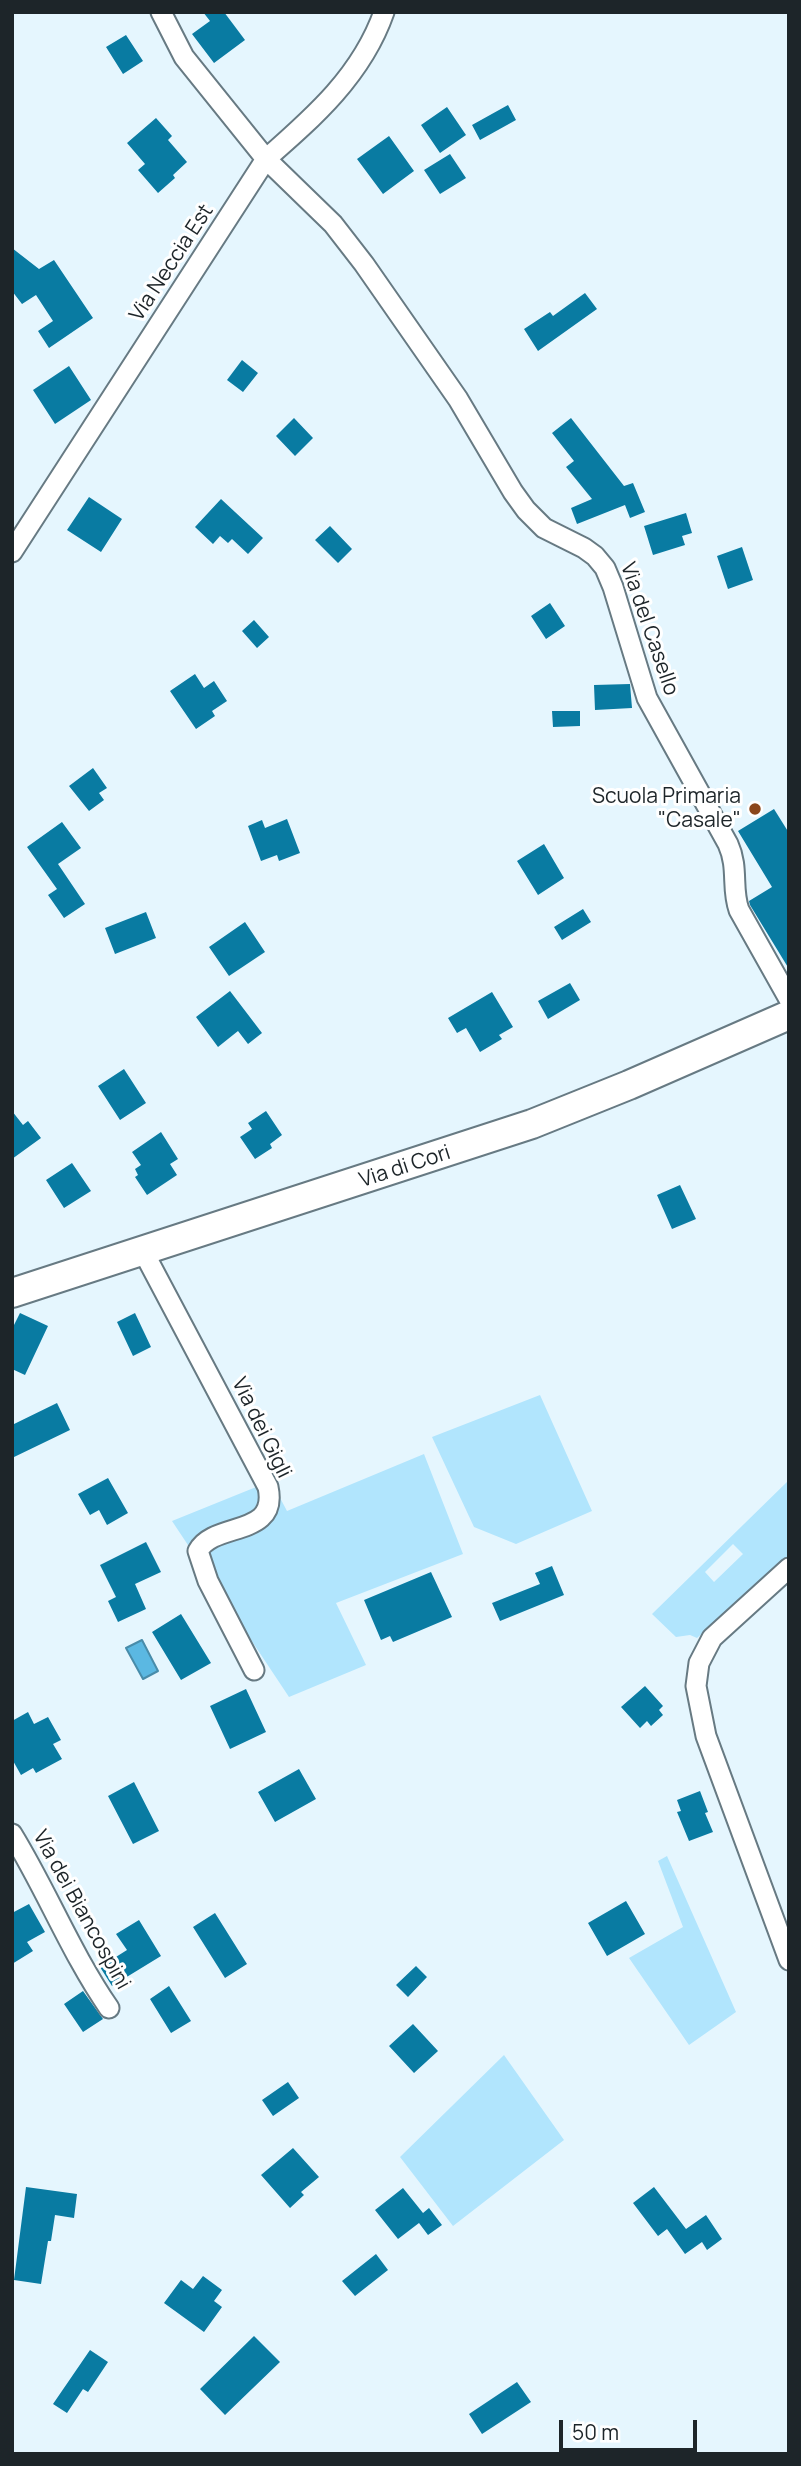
<!DOCTYPE html>
<html>
<head>
<meta charset="utf-8">
<style>
	body { margin:0 }
	#map { position:relative; width:801px; height:2466px; overflow:hidden; background:#e5f6fe; font-family:Manrope,sans-serif }
	canvas { display:block }
	.frame { position:absolute; inset:0; border:14px solid #1d2529; pointer-events:none }
	.scale { position:absolute; left:559px; top:2420px; width:138px; height:32px; box-sizing:border-box; border:4px solid #1d2529; border-top:0; padding-left:9px; font-size:21px; line-height:24px; white-space:nowrap; color:#1d2529; -webkit-text-stroke:5px #fff; paint-order:stroke }
</style>
</head>
<body>
<div id="map">
<canvas width="801" height="2466"></canvas>
<div class="frame"></div>
<div class="scale">50 m</div>
</div>
<script>
const g = document.querySelector('canvas').getContext('2d');
g.lineJoin = 'round';
function fillPath(path, color) { g.fillStyle = color; g.fill(path, 'evenodd'); }
function stroke(path, color, width, dash) { g.strokeStyle = color; g.lineWidth = width; g.lineCap = dash ? 'butt' : 'round'; g.setLineDash(dash || []); g.stroke(path); }
function write(font, color, halo, rows, align = 'center') {
  g.font = font + ' Manrope,sans-serif'; g.lineWidth = 6; g.setLineDash([]); g.textBaseline = 'middle'; g.strokeStyle = halo; g.fillStyle = color; for (const [text, x, y, turn = 0] of rows) {
    g.save(); g.translate(x, y); g.rotate((+turn || 0) * Math.PI / 180); g.textAlign = isNaN(turn) ? turn : align; if (halo) g.strokeText(text, 0, 0); g.fillText(text, 0, 0); g.restore();
  }
}
fillPath(new Path2D(`
	M540 1395 592 1511 516 1544 474 1527 432 1437Z
	M424 1454 463 1554 336 1603 366 1665 289 1697 172 1521 271 1481 287 1511Z
	M789 1480V1556L697 1638 690 1635 676 1637 652 1614ZM733 1544 743 1554 714 1582 705 1572Z
	M667 1856 736 2012 689 2045 629 1958 683 1927 658 1861Z
	M504 2055 564 2140 453 2226 400 2157Z`), '#b1e5fd');
const water = new Path2D(`
	M142 1640 158 1671 143 1679 126 1648Z`);
fillPath(water, '#5bb8e2');
stroke(water, '#488caa', 2);
fillPath(new Path2D(`
	M203 12H224L245 40 214 63 192 34 210 21Z
	M126 35 143 61 123 74 106 47Z
	M508 105 516 120 480 140 472 125Z
	M447 107 466 135 440 153 421 125Z
	M156 118 172 136 168 140 187 162 173 175 175 178 158 193 138 170 145 164 127 143Z
	M389 136 414 171 383 194 357 159Z
	M450 154 466 178 440 194 424 170Z
	M12 248 39 269 54 260 93 318 49 348 38 331 53 321 36 295 22 304 12 291Z
	M585 293 597 309 538 351 524 329 550 312 553 316Z
	M242 360 258 373 243 392 227 380Z
	M69 366 91 400 55 424 33 390Z
	M294 418 313 438 295 456 276 436Z
	M571 418 624 486 633 483 645 512 630 518 625 505 577 524 571 508 592 499 566 467 574 461 552 433Z
	M89 497 122 519 101 552 67 530Z
	M221 499 263 538 248 554 232 539 228 543 220 536 213 544 195 527Z
	M686 513 692 533 682 536 685 545 653 555 644 526Z
	M330 526 352 549 338 563 315 540Z
	M742 547 753 580 728 589 717 556Z
	M550 603 565 626 546 639 531 616Z
	M254 620 269 637 257 648 242 631Z
	M195 674 204 688 214 681 227 701 212 711 215 716 196 729 170 691Z
	M630 684 632 708 595 710 594 685Z
	M552 711H580V726L553 727Z
	M93 768 107 788 99 793 104 800 89 811 69 786Z
	M774 809 789 833V969L750 905 749 901 772 887 738 831Z
	M287 819 300 853 279 861 277 855 261 861 248 826 262 820 265 828Z
	M62 822 81 848 58 864 85 904 64 918 48 895 57 889 27 847Z
	M544 844 564 878 538 895 517 861Z
	M583 909 591 922 562 940 554 927Z
	M146 912 156 938 115 954 105 928Z
	M245 922 265 952 229 976 209 947Z
	M570 983 580 1000 548 1019 538 1001Z
	M230 991 262 1033 248 1044 238 1031 218 1047 196 1017Z
	M492 992 513 1027 499 1035 502 1039 480 1052 466 1028 457 1033 448 1018Z
	M124 1069 146 1103 120 1120 98 1086Z
	M12 1111 23 1125 28 1121 41 1138 12 1159Z
	M266 1111 282 1135 270 1144 272 1148 255 1159 240 1137 252 1129 248 1123Z
	M161 1132 178 1159 170 1164 177 1175 147 1195 135 1177 138 1175 135 1169 141 1165 132 1152Z
	M72 1163 91 1191 64 1208 46 1180Z
	M680 1185 696 1219 672 1229 657 1195Z
	M20 1313 48 1326 25 1375 12 1369V1329Z
	M135 1313 151 1347 133 1356 117 1322Z
	M57 1403 70 1430 12 1458V1425Z
	M108 1478 128 1513 107 1525 99 1510 90 1515 78 1494Z
	M146 1542 161 1572 135 1584 146 1609 118 1622 108 1601 116 1597 100 1565Z
	M552 1566 564 1595 500 1621 492 1603 540 1584 535 1573Z
	M431 1572 452 1617 393 1642 390 1636 381 1640 364 1600Z
	M181 1614 211 1663 181 1680 152 1632Z
	M645 1686 663 1706 659 1710 663 1715 651 1726 647 1721 640 1728 621 1707Z
	M246 1689 266 1732 230 1749 210 1706Z
	M28 1712 34 1724 48 1717 61 1740 53 1744 62 1759 36 1773 33 1768 21 1775 12 1759V1721Z
	M299 1769 316 1799 275 1822 258 1792Z
	M134 1782 159 1831 133 1844 108 1796Z
	M700 1791 708 1812 705 1813 713 1832 689 1841 677 1812 681 1811 677 1800Z
	M626 1901 645 1934 607 1956 588 1923Z
	M29 1904 45 1932 27 1942 33 1951 12 1964V1913Z
	M215 1913 247 1964 225 1978 193 1927Z
	M139 1920 161 1956 112 1986 100 1967 127 1950 116 1934Z
	M416 1966 427 1977 408 1997 396 1985Z
	M169 1986 191 2021 171 2033 150 1999Z
	M83 1991 103 2019 83 2032 64 2004Z
	M413 2024 438 2051 414 2073 389 2046Z
	M288 2082 299 2098 273 2116 262 2100Z
	M293 2148 319 2177 301 2192 304 2195 290 2208 261 2175Z
	M26 2187 77 2194 74 2218 55 2215 51 2241H48L41 2284 14 2280Z
	M654 2187 686 2229 706 2215 722 2239 707 2250 702 2242 685 2254 667 2229 658 2236 633 2203Z
	M403 2188 423 2213 429 2208 442 2225 428 2235 419 2223 398 2239 375 2210Z
	M376 2254 388 2270 355 2296 342 2281Z
	M203 2276 222 2290 214 2301 222 2307 204 2332 164 2303 181 2280 193 2289Z
	M254 2336 280 2362 225 2415 200 2389Z
	M90 2350 108 2362 88 2392 83 2389 67 2413 53 2404Z
	M517 2382 531 2402 482 2434 469 2414Z`), '#097ba2');
const minor = new Path2D(`
	M161 12 184 57 266 159 333 224 364 264 458 399 513 492 526 510 544 528 584 548 595 556 605 568 613 587 647 698 728 844C739 868 731 888 739 910L789 999
	M12 552 266 159C314 117 362 75 384 12
	M143 1251 268 1487C279 1538 214 1521 198 1551L208 1581 254 1670
	M789 1568 712 1638 699 1663 696 1686 706 1736 789 1960
	M12 1834C47 1891 71 1953 109 2008`);
const secondary = new Path2D(`
	M12 1293 532 1124 629 1085 789 1015`);
stroke(minor, '#677a83', 23);
stroke(secondary, '#677a83', 32);
stroke(minor, '#fff', 19);
stroke(secondary, '#fff', 28);
for (const [x, y, r, color] of [
	[755,809,7,"#8a461b"]
]) { const dot = new Path2D(); dot.arc(x, y, r, 0, 2 * Math.PI); g.fillStyle = color; g.fill(dot); stroke(dot, '#fff', 2.5); }
write('21px', '#1d2529', '#fff', [
	["Via Neccia Est",172,263,-57],
	["Via del Casello",649,629,71],
	["Via di Cori",405,1167,-18],
	["Via dei Gigli",261,1428,64],
	["Via dei Biancospini",81,1910,61]
]);
write('21px', '#1d2529', '#fff', [
	["Scuola Primaria",741,797],
	["\"Casale\"",741,821]
], 'right');
</script>
</body>
</html>
